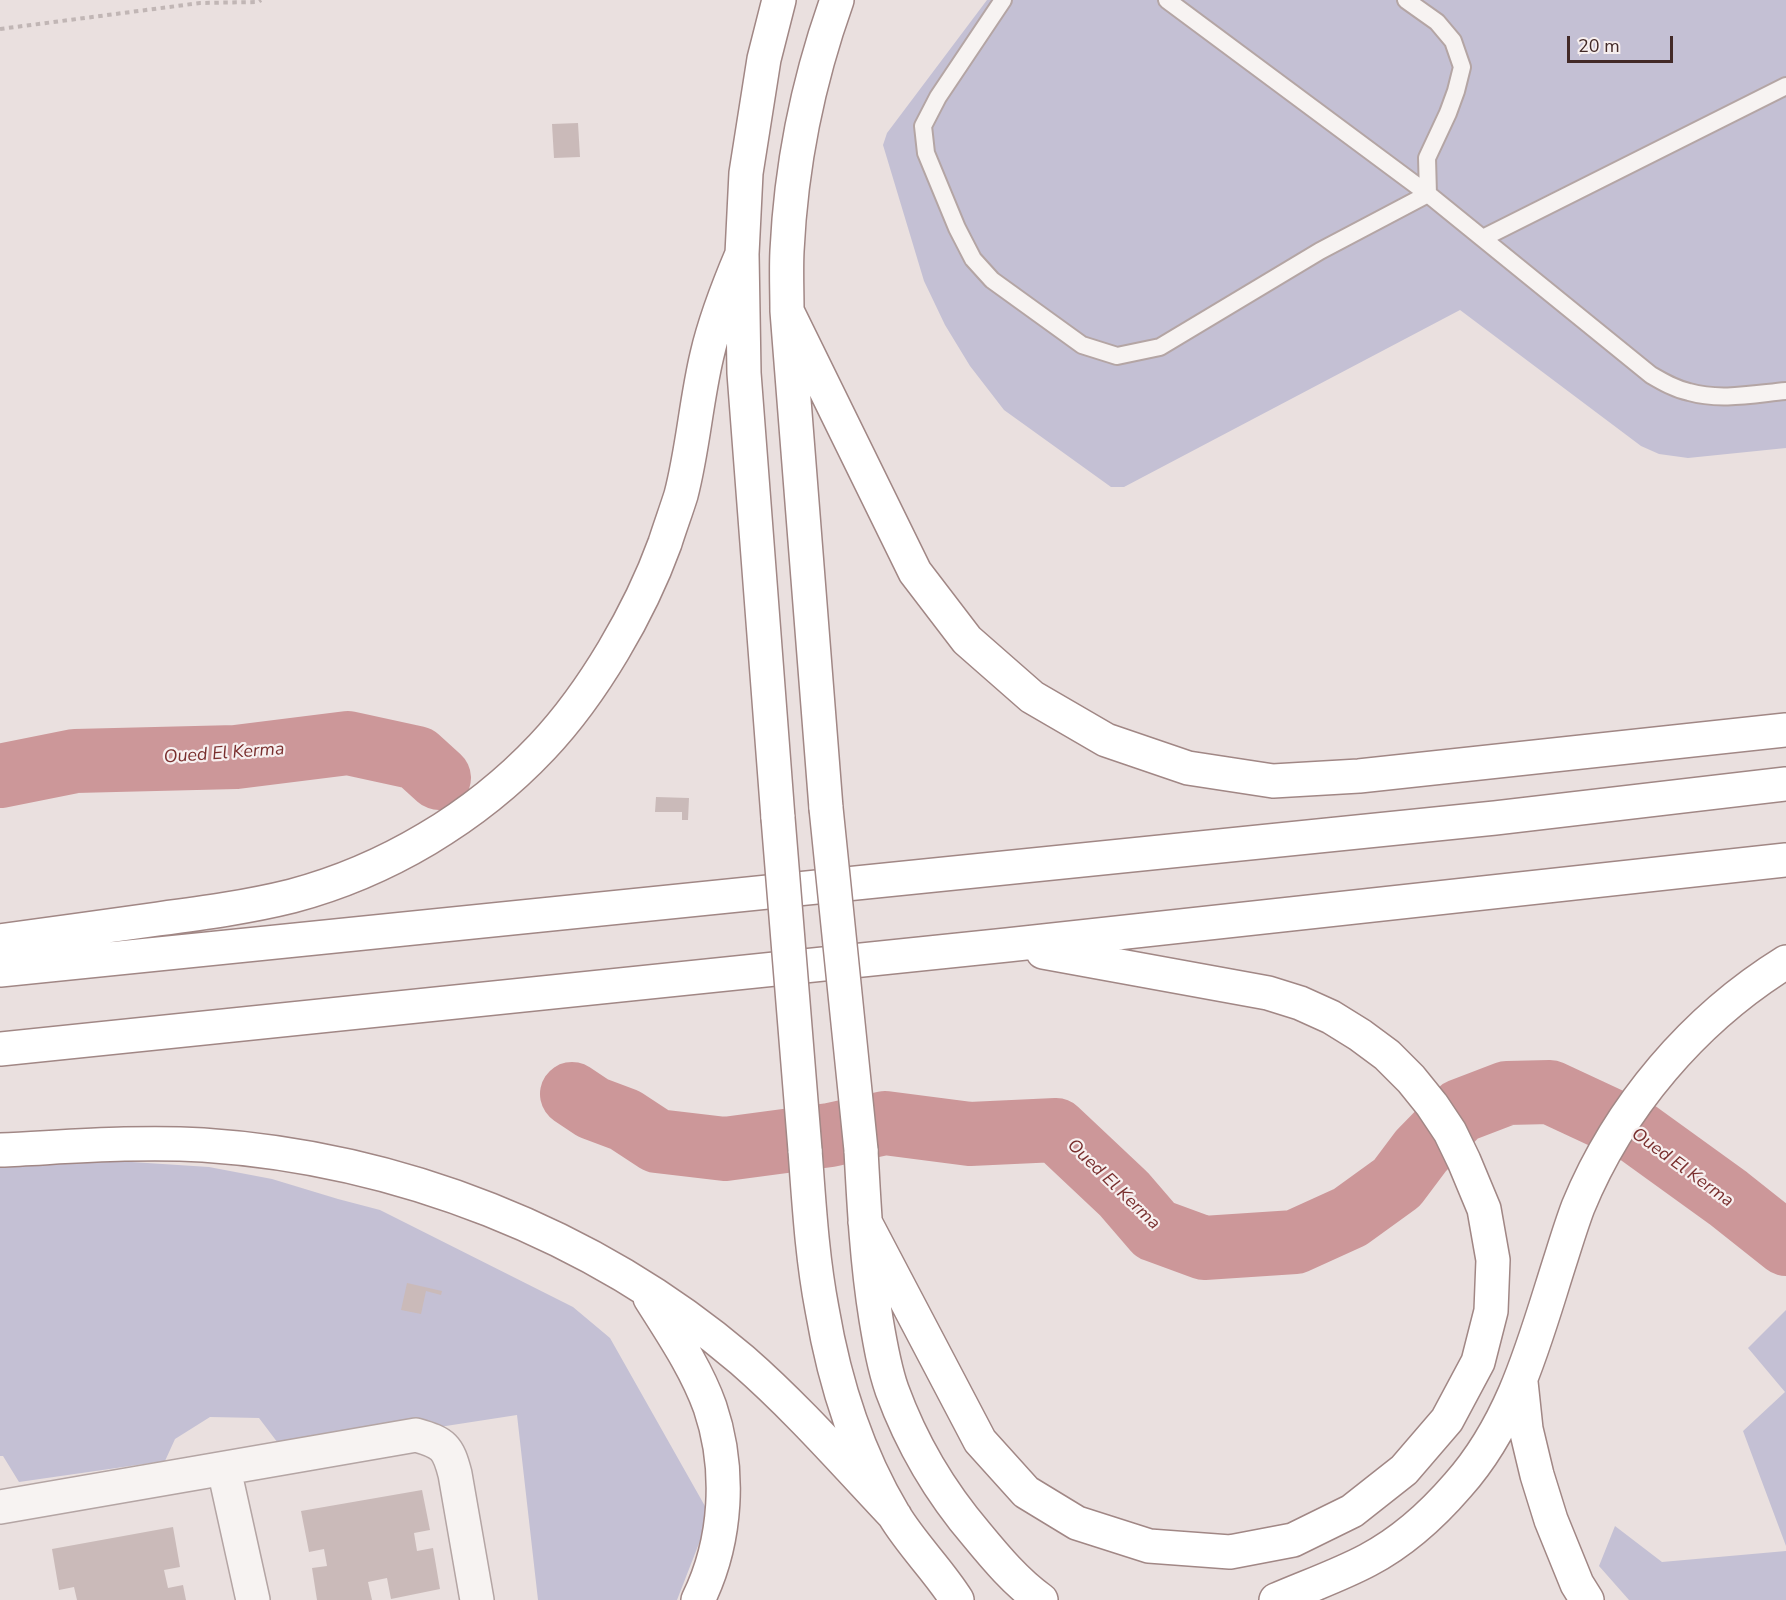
<!DOCTYPE html>
<html>
<head>
<meta charset="utf-8">
<style>
	body { margin:0 }
	#map { position:relative; width:1786px; height:1600px; overflow:hidden; background:#eae0df; font-family:"Nunito Sans",sans-serif }
	canvas { display:block }
	.scale { position:absolute; left:1567px; top:36px; width:106px; height:27px; box-sizing:border-box; border:3px solid #422927; border-top:0; padding-left:8px; font-size:18px; line-height:21px; white-space:nowrap; color:#422927; -webkit-text-stroke:4px #f7efef; paint-order:stroke }
</style>
</head>
<body>
<div id="map">
<canvas width="1786" height="1600"></canvas>
<div class="scale">20 m</div>
</div>
<script>
const g = document.querySelector('canvas').getContext('2d');
g.lineJoin = 'round';
function fillPath(path, color) { g.fillStyle = color; g.fill(path, 'evenodd'); }
function stroke(path, color, width, dash) { g.strokeStyle = color; g.lineWidth = width; g.lineCap = dash ? 'butt' : 'round'; g.setLineDash(dash || []); g.stroke(path); }
function write(font, color, halo, rows, align = 'center') {
  g.font = font + ' "Nunito Sans",sans-serif'; g.lineWidth = 4.5; g.setLineDash([]); g.textBaseline = 'middle'; g.strokeStyle = halo; g.fillStyle = color; for (const [text, x, y, turn = 0] of rows) {
    g.save(); g.translate(x, y); g.rotate((+turn || 0) * Math.PI / 180); g.textAlign = isNaN(turn) ? turn : align; if (halo) g.strokeText(text, 0, 0); g.fillText(text, 0, 0); g.restore();
  }
}
fillPath(new Path2D(`
	M987 0H1786V448L1688 458 1659 454 1641 446 1460 310 1124 487H1111L1004 410 970 366 945 325 924 281 883 145 887 133Z
	M116 1161 209 1167 272 1179 338 1199 380 1210 573 1307 610 1338 710 1515 677 1600H538L517 1415 284 1451 259 1418 210 1417 175 1439 165 1461 19 1482 3 1456H0V1163Z
	M1786 1310V1546L1743 1431 1785 1392 1748 1348Z
	M1615 1526 1662 1562 1786 1551V1600H1629L1599 1566Z`), '#c4c0d4');
stroke(new Path2D(`
	M0 776 75 761 236 757 348 743 417 758 439 778
	M572 1094 593 1108 625 1120 657 1141 725 1149 830 1135 885 1123 970 1134 1056 1130 1124 1194 1155 1230 1204 1248 1295 1242 1350 1217 1397 1183 1421 1151 1460 1111 1507 1093 1550 1092 1638 1133 1728 1198 1786 1244`), '#cc9799', 64);
fillPath(new Path2D(`
	M578 123 580 157 554 158 552 124Z
	M656 797 689 798 688 820H682V812H655Z
	M407 1283 442 1291 441 1295 426 1291 421 1314 401 1310Z
	M422 1490 430 1530 414 1533 417 1551 433 1548 440 1589 391 1599 387 1578 368 1582 372 1600H317L312 1568 327 1566 324 1549 309 1552 301 1511Z
	M173 1527 180 1567 164 1570 168 1588 183 1585 186 1600H77L74 1587 59 1590 52 1549Z`), '#cabab9');
const lane = new Path2D(`
	M1003 0 938 97 923 126 926 153 957 228 973 259 992 280 1082 345 1117 356 1160 347 1320 251 1428 194
	M1167 0 1428 194 1651 375C1663 382 1675 389 1689 392 1720 401 1754 394 1786 391
	M1406 0 1437 22 1453 41 1462 67 1456 91 1448 113 1427 158 1428 194
	M1483 238 1786 86`);
const street = new Path2D(`
	M224 1469 253 1600
	M0 1507 416 1435C444 1443 448 1447 455 1474L477 1600`);
const highway = new Path2D(`
	M787 311 915 572 967 640 1032 697 1106 740 1188 768 1273 781 1359 776 1786 730
	M826 808 787 311C787 291 786 271 787 251 791 166 808 81 837 0
	M778 818 744 373 742 254 746 173 764 59 779 0
	M0 941C53 934 105 926 158 919 203 913 248 907 292 896 386 871 475 818 542 747 593 693 640 612 665 543 670 527 676 511 681 495 693 449 696 401 707 355 715 320 728 287 742 254
	M0 970 1495 818 1786 784
	M0 1049 1007 945 1786 860
	M0 1150C67 1147 136 1141 203 1145 398 1158 593 1233 742 1360 797 1408 845 1463 895 1516
	M805 1150C809 1203 812 1257 822 1309 834 1380 857 1453 894 1515 912 1545 939 1571 957 1600
	M861 1150C864 1207 867 1263 876 1319 880 1343 884 1367 892 1390 911 1442 941 1493 977 1535 996 1558 1016 1582 1041 1600
	M865 1222 980 1441 1026 1492 1077 1523 1149 1546 1230 1552 1293 1540 1352 1511 1404 1470 1447 1420 1478 1362 1491 1311 1493 1260 1484 1209 1464 1161 1450 1132 1432 1105 1411 1079 1387 1055 1360 1035 1331 1017 1300 1003 1268 993 1043 952
	M650 1298C672 1333 696 1368 710 1407 731 1469 727 1541 698 1600
	M1521 1382 1526 1429 1537 1475 1551 1520 1577 1584 1587 1600
	M1276 1600C1306 1587 1340 1575 1368 1560 1402 1542 1433 1514 1458 1485 1516 1420 1536 1335 1562 1255 1567 1239 1572 1223 1578 1207 1619 1107 1694 1019 1786 962`);
stroke(lane, '#b4a5a4', 20);
stroke(street, '#b4a5a4', 36);
stroke(highway, '#a18785', 36);
stroke(new Path2D(`
	M0 29 200 3 258 2 261 0`), '#c1b6b5', 4, [4.5, 4.5]);
stroke(lane, '#f7f3f2', 16);
stroke(street, '#f7f3f2', 33);
stroke(highway, '#fff', 33);
const highwayBridge = new Path2D(`
	M826 808 861 1150
	M778 818 805 1150`);
stroke(highwayBridge, '#a18785', 36, []);
stroke(highwayBridge, '#fff', 33);
write('italic 18px', '#792f2e', '#f7efef', [
	["Oued El Kerma",224,754,-4],
	["Oued El Kerma",1682,1168,36],
	["Oued El Kerma",1113,1185,44]
]);
</script>
</body>
</html>
